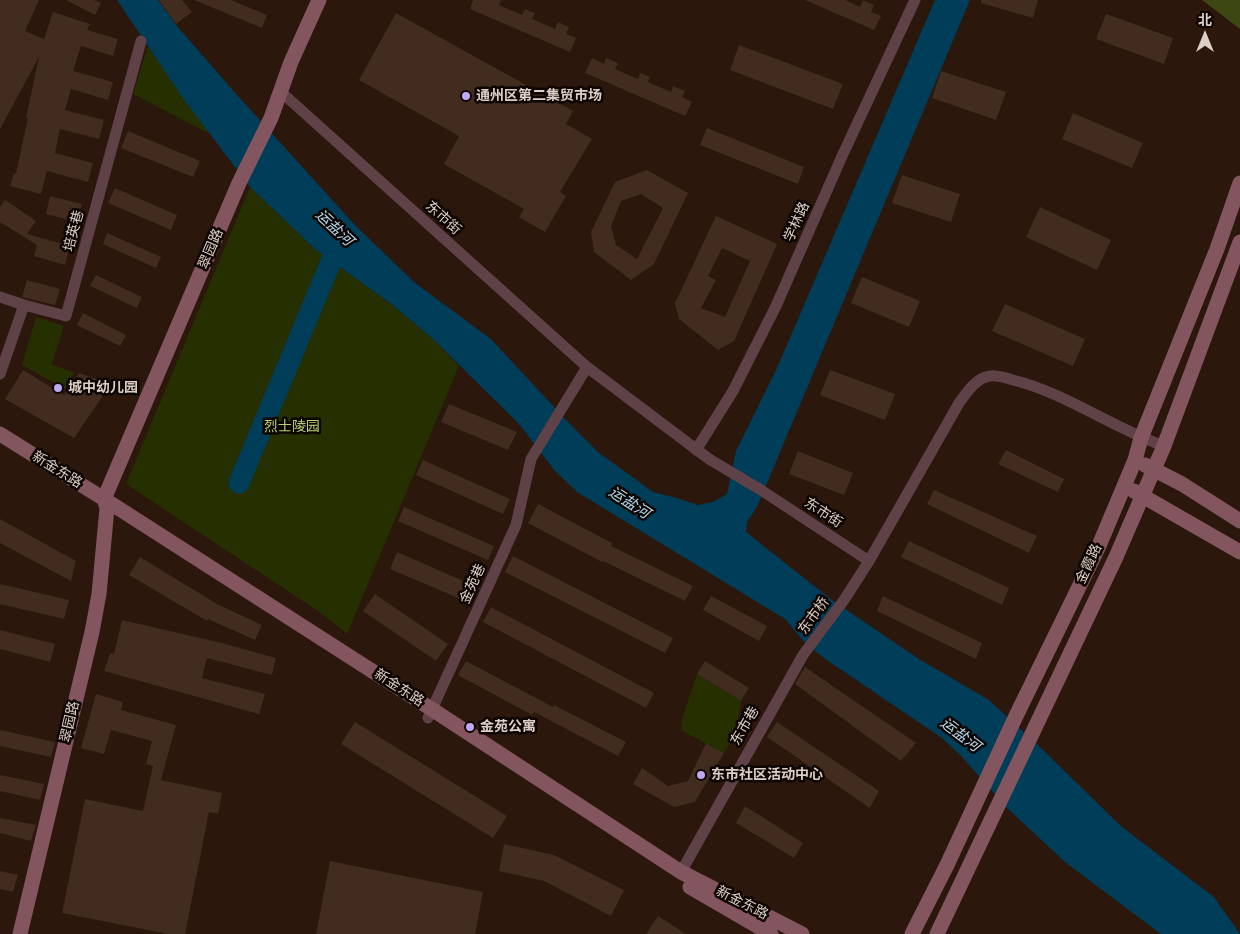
<!DOCTYPE html>
<html>
<head>
<meta charset="utf-8">
<style>
	body { margin:0 }
	#map { position:relative; width:1240px; height:934px; overflow:hidden; background:#2b170b; font-family:"Noto Sans","Noto Sans SC",sans-serif }
	canvas { display:block }
	.north { position:absolute; left:1180px; top:10px; width:50px; height:50px; -webkit-text-stroke:4px #0d0502; paint-order:stroke; rotate:0deg; font-size:14px; font-weight:700; line-height:20px; text-align:center; color:#ddcfc7 }
	.north::after { content:''; display:block; margin:auto; width:18px; height:22px; background:#ddcfc7; clip-path:polygon(50% 0,100% 100%,50% 72%,0 100%) }
</style>
</head>
<body>
<div id="map">
<canvas width="1240" height="934"></canvas>
<div class="north">北</div>
</div>
<script>
const g = document.querySelector('canvas').getContext('2d');
g.lineJoin = 'round';
function fillPath(path, color) { g.fillStyle = color; g.fill(path, 'evenodd'); }
function stroke(path, color, width, dash) { g.strokeStyle = color; g.lineWidth = width; g.lineCap = dash ? 'butt' : 'round'; g.setLineDash(dash || []); g.stroke(path); }
function write(font, color, halo, rows, align = 'center') {
  g.font = font + ' "Noto Sans","Noto Sans SC",sans-serif'; g.lineWidth = 5; g.setLineDash([]); g.textBaseline = 'middle'; g.strokeStyle = halo; g.fillStyle = color; for (const [text, x, y, turn = 0] of rows) {
    g.save(); g.translate(x, y); g.rotate((+turn || 0) * Math.PI / 180); g.textAlign = isNaN(turn) ? turn : align; if (halo) g.strokeText(text, 0, 0); g.fillText(text, 0, 0); g.restore();
  }
}
fillPath(new Path2D(`
	M148 46 210 134 133 94Z
	M250 187 315 249 394 306 434 340 459 366 347 634 321 613 126 484Z
	M36 317 64 326 52 364 74 373 65 389 22 365Z
	M697 674 741 701 736 733 724 753 682 731 681 722Z`), '#252f00');
fillPath(new Path2D(`
	M1202 0H1240V29Z`), '#3c4713');
fillPath(new Path2D(`
	M117 0H158L177 26 237 95 355 225 414 282 491 339 566 420 598 452 653 492 673 497 698 505 713 502 727 494 736 451 777 368 935 0H970L757 507 747 522 746 532 832 600 919 659 989 700 1042 749 1122 827 1214 897 1240 934H1161L1065 862 1008 809 962 757 942 738 828 661 806 644 785 619 577 492 555 471 519 424 434 340 394 306 315 249 250 187 185 101Z`), '#003d59');
stroke(new Path2D(`
	M239 483 342 235`), '#003d59', 21);
fillPath(new Path2D(`
	M0 0H39L25 31 44 39 53 12 90 24 87 30 118 39 113 56 81 46 73 71 113 82 108 100 71 89 65 110 104 120 99 139 60 129 55 153 93 163 88 182 47 171 41 194 10 186 14 173 16 174 23 140 28 118H26L39 57 0 129Z
	M66 0H94L101 3 95 15Z
	M159 0H182L192 12 176 24Z
	M194 0H231L267 15 262 28Z
	M473 0H501L499 5 522 15 525 9 535 13 532 19 555 29 558 22 569 27 566 34 576 38 570 52 470 9Z
	M805 0H845L860 7 863 0 874 5 871 12 881 16 874 30Z
	M981 0H1038L1033 18 981 3Z
	M396 13 573 111 566 124 592 139 560 192 566 196 545 232 519 217 524 209 444 164 459 136 359 80Z
	M1106 14 1173 38 1164 64 1096 39Z
	M739 45 843 84 833 109 730 70Z
	M592 58 604 64 606 58 618 63 615 69 638 79 640 73 650 77 648 82 671 92 673 86 685 91 682 97 692 102 685 116 585 73Z
	M941 71 1006 92 996 120 932 98Z
	M1073 113 1143 143 1132 168 1062 139Z
	M707 128 804 167 798 184 700 145Z
	M128 131 200 161 193 177 121 148Z
	M647 170 688 193 654 264 631 280 594 252 591 232 615 182ZM641 194 663 208 637 259 616 245 611 226 621 201Z
	M902 175 960 194 951 222 892 203Z
	M115 188 177 215 171 230 108 203Z
	M50 196 82 204 77 222 46 214Z
	M5 200 36 221 27 234 70 246 65 265 34 256 37 245 0 222V207Z
	M1040 207 1111 240 1097 270 1026 237Z
	M716 216 777 244 734 341 718 350 679 319 675 303ZM722 248 750 261 725 317 701 308 716 280 708 276Z
	M107 233 161 257 156 268 103 244Z
	M96 275 142 297 137 308 90 286Z
	M862 277 920 301 909 327 851 303Z
	M27 280 60 289 55 305 22 297Z
	M1005 304 1085 339 1073 366 992 331Z
	M83 313 126 335 120 346 77 325Z
	M23 370 64 395 79 373 111 384 74 438 5 399Z
	M830 370 895 394 885 420 820 395Z
	M449 404 517 432 508 450 441 422Z
	M1006 450 1064 479 1058 492 998 464Z
	M798 451 853 473 844 495 789 474Z
	M423 460 510 499 503 514 416 475Z
	M934 490 1037 536 1029 553 927 504Z
	M538 504 612 543 611 546 693 586 685 601 603 561 602 562 528 523Z
	M404 507 494 546 488 560 398 521Z
	M0 519 76 561 71 581 0 543Z
	M909 541 1009 588 1002 605 901 557Z
	M397 552 477 587 470 603 390 569Z
	M513 556 673 638 665 653 505 572Z
	M140 557 217 604 262 625 255 640 208 619 207 621 129 575Z
	M0 584 69 600 64 619 0 604Z
	M375 594 448 644 436 661 363 611Z
	M711 596 767 626 759 641 703 610Z
	M883 596 982 643 976 659 877 611Z
	M491 607 654 693 646 708 483 622Z
	M122 620 222 643 276 658 272 675 207 658 202 678 265 694 259 714 104 671 110 653 114 654Z
	M0 630 55 644 50 662 0 649Z
	M466 661 553 707 554 705 626 742 618 756 534 712 532 715 458 675Z
	M705 661 749 688 741 701 697 674Z
	M805 667 916 743 901 761 795 684Z
	M96 694 123 702 121 710 176 725 161 780 222 793 218 814 209 812 185 934H168L62 913 85 799 143 811 153 766 146 764 152 741 111 730 104 754 81 748Z
	M355 722 507 816 493 838 341 744Z
	M777 722 879 791 870 808 767 737Z
	M0 730 55 742 51 757 0 746Z
	M706 743 724 753 695 802 674 807 633 784 642 768 668 786 688 781Z
	M0 775 44 784 40 800 0 791Z
	M745 806 803 843 794 858 736 823Z
	M0 818 36 825 31 841 0 833Z
	M504 844 554 855 624 890 611 916 544 881 499 871Z
	M330 861 483 892 475 934H316Z
	M0 871 18 875 13 892 0 889Z
	M658 916 686 934H646Z`), '#412c1f');
stroke(new Path2D(`
	M280 91 587 367 709 459 761 490 869 561
	M0 297 24 305
	M0 374 24 305 66 316 141 41
	M696 450 733 391 776 306 843 154 915 0
	M428 718 516 525 531 459 587 367
	M681 872 803 655 844 600 869 561 959 403C967 392 976 378 990 376 997 375 1006 378 1013 380 1066 393 1112 428 1164 446`), '#5f4148', 11);
stroke(new Path2D(`
	M0 434 104 499 433 710 681 872 802 934
	M1145 465 1182 484 1240 521
	M1134 491 1240 552
	M104 499 239 183 271 118 291 62 319 0
	M690 887 771 934
	M20 934 92 632 99 594 107 508 104 499
	M912 934 947 865 1016 716 1098 548 1135 460 1141 438 1217 249 1240 183
	M937 934 1116 557 1164 446 1240 242`), '#83555f', 15);
for (const [x, y, r, color] of [
	[466,96,5,"#bfa9f4"],
	[58,388,5,"#bfa9f4"],
	[470,727,5,"#bfa9f4"],
	[701,775,5,"#bfa9f4"]
]) { const dot = new Path2D(); dot.arc(x, y, r, 0, 2 * Math.PI); g.fillStyle = color; g.fill(dot); stroke(dot, '#0d0502', 2); }
write('bold 14px', '#ddcfc7', '#0d0502', [
	["通州区第二集贸市场",476,96],
	["城中幼儿园",68,388],
	["金苑公寓",480,727],
	["东市社区活动中心",711,775]
], 'left');
write('14px', '#ddcfc7', '#0d0502', [
	["东市街",443,218,42],
	["学林路",797,222,-66],
	["培英巷",74,231,-75],
	["翠园路",211,249,-67],
	["新金东路",57,470,32],
	["东市街",823,513,33],
	["金霞路",1089,564,-65],
	["金苑巷",473,584,-66],
	["东市桥",814,616,-54],
	["新金东路",399,688,33],
	["翠园路",70,722,-77],
	["东市巷",745,726,-60],
	["新金东路",742,903,27]
]);
write('14px', '#b8cf70', '#0d0502', [
	["烈士陵园",292,427]
]);
write('italic 15px', '#b6daf1', '#0d0502', [
	["运盐河",334,228,43],
	["运盐河",629,503,33],
	["运盐河",960,735,37]
]);
</script>
</body>
</html>
